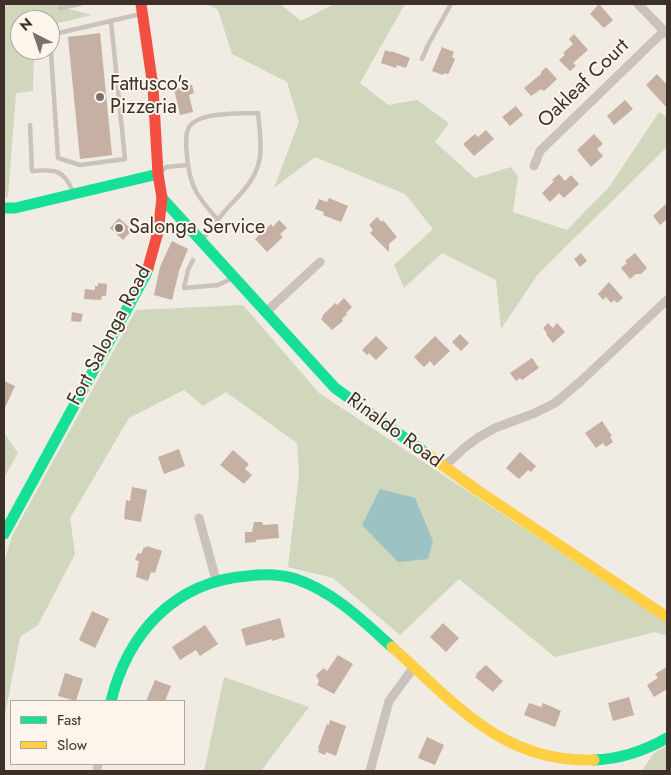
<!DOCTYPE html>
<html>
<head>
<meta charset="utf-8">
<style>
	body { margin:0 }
	#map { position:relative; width:671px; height:775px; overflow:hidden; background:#f0ebe3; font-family:Jost,sans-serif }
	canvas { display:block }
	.frame { position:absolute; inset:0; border:5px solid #3c3029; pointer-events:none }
	.legend { position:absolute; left:10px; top:700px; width:175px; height:65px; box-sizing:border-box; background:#fcf5eb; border:1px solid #afa69d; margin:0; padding:6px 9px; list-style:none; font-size:15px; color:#3c3029 }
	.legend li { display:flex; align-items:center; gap:10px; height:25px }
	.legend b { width:25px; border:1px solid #afa69d }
	.north { position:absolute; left:10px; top:10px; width:50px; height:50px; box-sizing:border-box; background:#fcf5eb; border:1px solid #afa69d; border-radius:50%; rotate:319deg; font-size:14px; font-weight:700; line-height:20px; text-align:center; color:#3c3029 }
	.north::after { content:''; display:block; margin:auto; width:18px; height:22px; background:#7b716a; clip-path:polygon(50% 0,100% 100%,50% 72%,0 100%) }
</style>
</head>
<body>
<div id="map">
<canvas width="671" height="775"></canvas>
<div class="frame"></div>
<ul class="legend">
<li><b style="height:6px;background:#16e098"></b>Fast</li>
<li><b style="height:6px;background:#ffcf43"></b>Slow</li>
</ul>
<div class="north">N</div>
</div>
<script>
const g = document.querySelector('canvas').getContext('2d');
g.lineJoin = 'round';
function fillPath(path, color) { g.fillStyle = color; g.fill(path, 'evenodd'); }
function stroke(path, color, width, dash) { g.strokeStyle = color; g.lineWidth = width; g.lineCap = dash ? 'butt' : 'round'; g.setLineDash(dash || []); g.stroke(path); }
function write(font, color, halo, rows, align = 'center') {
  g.font = font + ' Jost,sans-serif'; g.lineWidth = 4; g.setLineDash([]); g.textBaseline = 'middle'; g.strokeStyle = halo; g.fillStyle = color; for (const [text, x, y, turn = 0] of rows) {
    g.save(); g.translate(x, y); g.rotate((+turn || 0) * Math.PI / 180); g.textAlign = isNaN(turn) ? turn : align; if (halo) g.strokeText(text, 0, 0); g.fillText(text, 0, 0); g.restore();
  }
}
fillPath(new Path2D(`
	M4 4H50L92 15 50 25V20H20V50H34L33 91 16 93 8 197H4Z
	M207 4H280L301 21 334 4H405L360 83 388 105 417 100 449 123 435 142 475 178 511 167 518 176 513 212 567 230 609 187 659 112 667 117V147L538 274 501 329 496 280 442 253 404 288 394 265 433 229 405 194 315 157 274 188 299 122 287 82 232 54 218 10Z
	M243 305 319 393 667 623V636L655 632 555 657 459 579 400 635 333 578 288 567 299 474 297 443 226 392 203 406 184 390 129 418 70 518 75 554 38 625 20 637 4 720V562L12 536 136 310Z
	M4 433 18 453 4 478Z
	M224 677 309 707 261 771H204Z
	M667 745V771H642L653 754Z`), '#d0d7bc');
fillPath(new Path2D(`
	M380 489 415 498 433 541 428 559 398 562 362 525Z`), '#9dc2c4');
fillPath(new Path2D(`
	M599 4 613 20 604 28 590 14Z
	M100 33 112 155 80 159 68 37Z
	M574 34 588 50 573 63 576 66 570 71 559 60 565 55 563 53 573 44 569 39Z
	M442 47 454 52 452 57 455 59 449 73 447 74 444 73 443 75 432 71Z
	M385 50 391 52V51L410 58 406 68 397 65 396 68 381 63Z
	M546 67 557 79 544 91 541 89 531 96 524 88 541 74V72Z
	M657 74 667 85V108L646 85Z
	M190 85H192L194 93 189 95 193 112 180 115 174 89Z
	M625 100 633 109 614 125 607 116Z
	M516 106 523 115 510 126 502 117Z
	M486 130 494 139 474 156 463 144 475 134 478 137Z
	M594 134 603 144 597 149 603 156 591 167 577 150Z
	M559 174 565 181 571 175 579 184 564 198 559 193 550 202 542 193 554 181 552 180Z
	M329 198 348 206 341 222 323 215 324 212 315 209 319 199 327 202Z
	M667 203V219L660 225 653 216Z
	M377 217 382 222 383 220 397 237 389 244V252L370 233 373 230 369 225Z
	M119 218 132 230 123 240 110 228Z
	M279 220 287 228 280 234 283 237 267 252 255 239 271 224 273 227Z
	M172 241 188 249 179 271 172 300 154 295 160 267Z
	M581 253 587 261 580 267 574 259Z
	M635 253 647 268 641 274H636L630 279 621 268 627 263 625 261Z
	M609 282 623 298 617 303 614 300 611 303 606 297 603 300 598 294Z
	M98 283 107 284 106 296H102L101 300 84 299 85 289 95 290V286H98Z
	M344 298 352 307 346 313 347 314 342 319 343 321 332 330 321 319 323 317 322 316 335 303 337 305Z
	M72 312 83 314 81 322 71 321Z
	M548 323 553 328 557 323 565 332 553 343 546 334 547 333 543 328Z
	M460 334 469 343 461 351 452 342Z
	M376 336 388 348 376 360 369 353 367 355 362 350Z
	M435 336 450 351 434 366 430 361 424 367 414 357Z
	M532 358 539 368 522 380 520 378 516 381 510 373Z
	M4 381 15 386 4 410Z
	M602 421 612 436 610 437 613 442 606 447 603 443 596 448 585 433Z
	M179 449 185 466 164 474 158 457Z
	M233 450 249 464 245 469 252 475 244 484 220 465Z
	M520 452 536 466 531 472 528 470 519 479 506 468Z
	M132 487 147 490 141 522 124 519 126 500 130 501Z
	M254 522H262L263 525 278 524 279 538 256 540V542L245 543V532H252Z
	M147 546 162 551 155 573 151 572 148 581 136 577 139 561 135 560 138 553 141 554 144 547 146 548Z
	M92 611 109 619 95 648 79 640Z
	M280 618 285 637 272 641V639L246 646 241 629Z
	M443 623 459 638 446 652 430 637Z
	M205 625 218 644 200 656 196 650 180 660 172 647Z
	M338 655 353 664 334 694 317 685 319 681 316 675 324 668 327 671Z
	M486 665 503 681 493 692 475 677 477 675 476 674Z
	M667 667V689L654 697 647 685 658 678 655 674Z
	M65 673 83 679 76 701 58 696Z
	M155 680 171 686 165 701H146Z
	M629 697 634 715 613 721 608 703Z
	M529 703 541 707 543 703 561 711 555 727 524 715Z
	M330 720 346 726 336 756 326 752 325 755 318 752 319 749 318 748 327 724 329 725Z
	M427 737 444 745 435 765 418 758Z`), '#c6afa3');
stroke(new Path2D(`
	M60 4V8L80 4
	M50 35 141 14
	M50 37 58 158 80 165 125 159 111 21
	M422 59 428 45 451 4
	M30 125 32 171C54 169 64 169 73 192
	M188 165C187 155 184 139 188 129 196 111 240 114 258 113 261 144 266 164 244 190 235 201 226 208 218 220
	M161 172 166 167 188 165C192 192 201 200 218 220L202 240
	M193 260 188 270 184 288 218 285 233 278`), '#cac3bc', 4.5);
stroke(new Path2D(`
	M638 4 667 34
	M534 166 540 151 664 31
	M266 312 320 262
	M444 467 464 448 479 437 495 428 535 413 555 403 581 381 667 300
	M199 518 216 580
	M97 771 98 764
	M370 771 389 701 414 667`), '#cac3bc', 9);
stroke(new Path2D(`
	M162 198 335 388 427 454
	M4 208H15L158 174
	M4 534 146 274 148 268
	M111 701C128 633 174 582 247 576 262 574 281 574 296 579 334 592 363 621 392 647
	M594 760C620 759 644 751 667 738`), '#16e098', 11);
stroke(new Path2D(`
	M427 454 477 490 667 617
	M392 647C455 703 502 763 594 760`), '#ffcf43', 11);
stroke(new Path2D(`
	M141 4 153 87 158 174 162 198 158 232 148 268`), '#f24e42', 11);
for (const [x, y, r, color] of [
	[100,97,5,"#7b716a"],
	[119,228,5,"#7b716a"]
]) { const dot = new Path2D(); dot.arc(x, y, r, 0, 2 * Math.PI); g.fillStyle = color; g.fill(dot); stroke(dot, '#fcf5eb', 2); }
write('20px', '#3c3029', '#fcf5eb', [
	["Oakleaf Court",584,84,-44],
	["Fort Salonga Road",110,336,-62],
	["Rinaldo Road",394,431,36]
]);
write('20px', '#3c3029', '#fcf5eb', [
	["Fattusco's",110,85],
	["Pizzeria",110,108],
	["Salonga Service",129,228]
], 'left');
</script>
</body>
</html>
